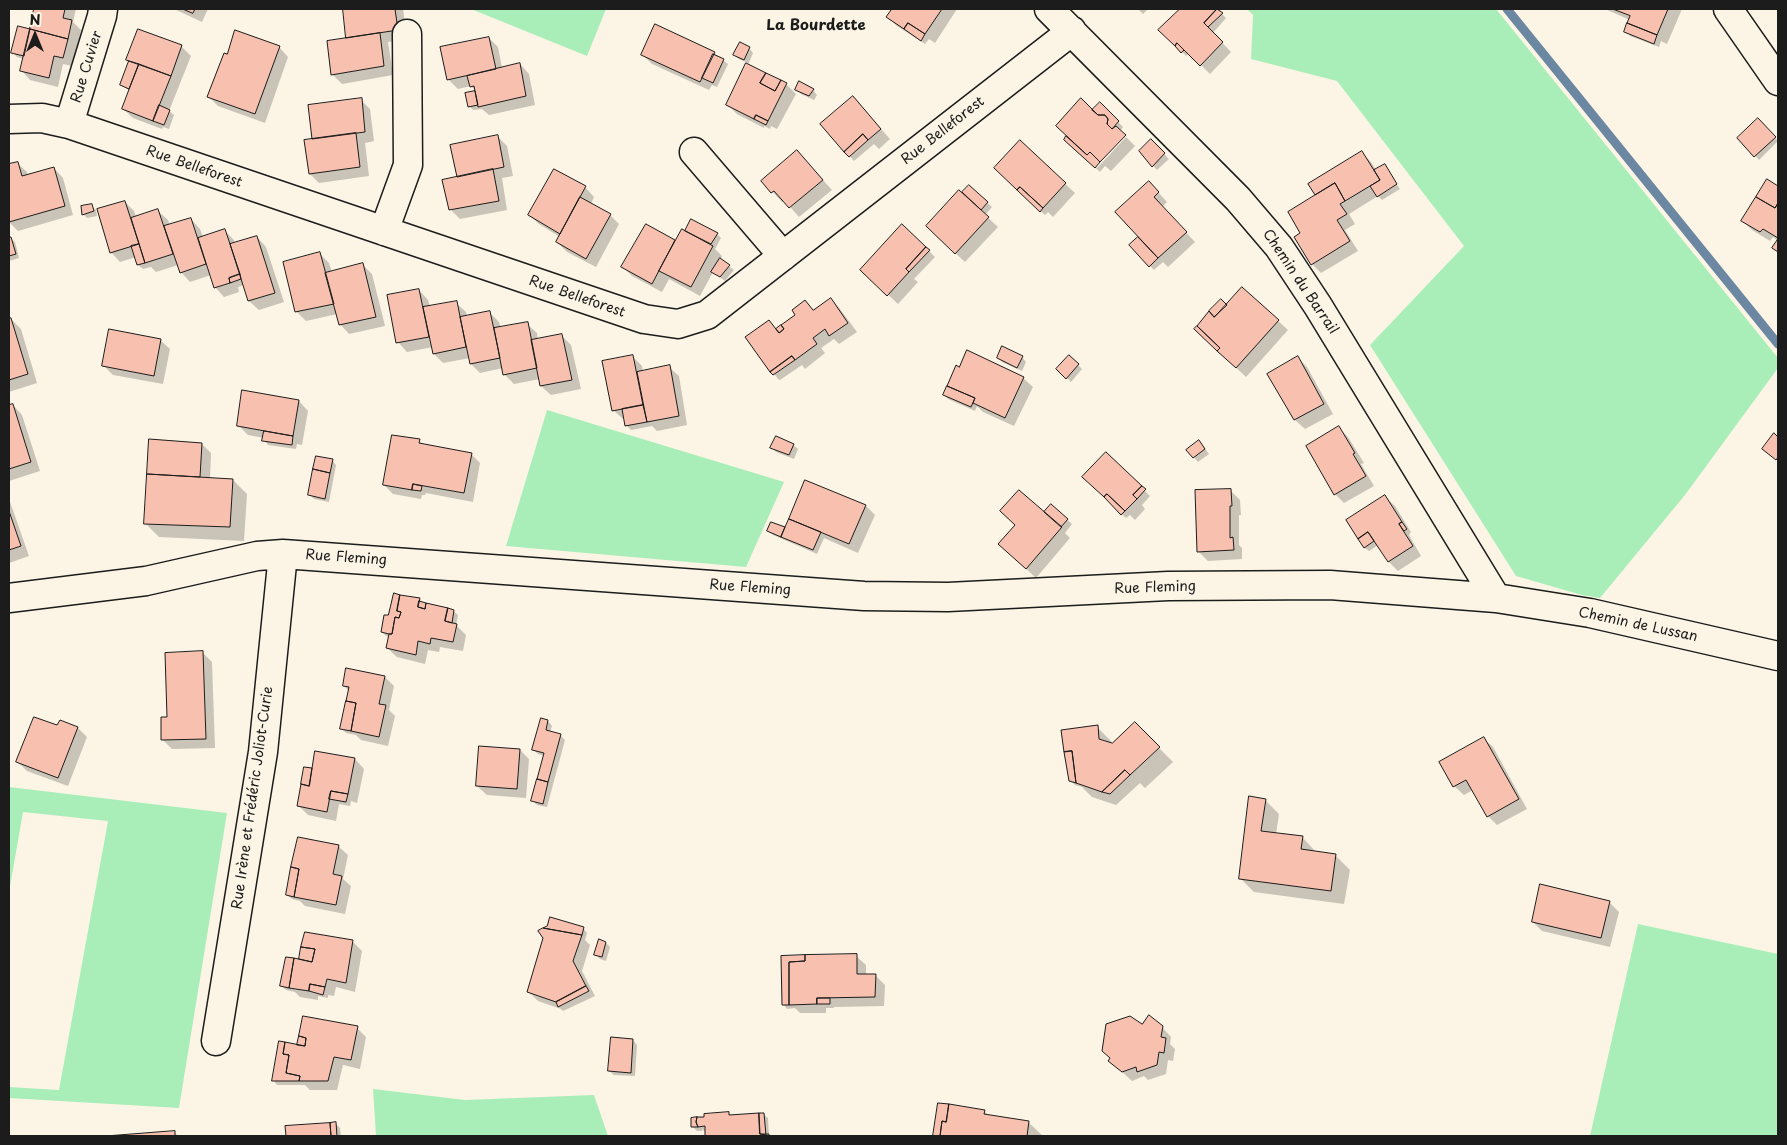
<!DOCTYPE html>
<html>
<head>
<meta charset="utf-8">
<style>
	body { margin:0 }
	#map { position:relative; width:1787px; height:1145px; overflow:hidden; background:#fcf5e5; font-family:"Playpen Sans",sans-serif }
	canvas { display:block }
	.frame { position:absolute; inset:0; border:10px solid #1c1c1c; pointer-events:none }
	.north { position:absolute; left:10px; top:10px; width:50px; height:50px; -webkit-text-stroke:4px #fcf5e5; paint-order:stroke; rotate:0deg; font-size:14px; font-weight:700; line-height:20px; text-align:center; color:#1c1c1c }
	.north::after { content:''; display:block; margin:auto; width:18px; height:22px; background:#1c1c1c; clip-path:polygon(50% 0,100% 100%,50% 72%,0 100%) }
</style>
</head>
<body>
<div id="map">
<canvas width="1787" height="1145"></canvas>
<div class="frame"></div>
<div class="north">N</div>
</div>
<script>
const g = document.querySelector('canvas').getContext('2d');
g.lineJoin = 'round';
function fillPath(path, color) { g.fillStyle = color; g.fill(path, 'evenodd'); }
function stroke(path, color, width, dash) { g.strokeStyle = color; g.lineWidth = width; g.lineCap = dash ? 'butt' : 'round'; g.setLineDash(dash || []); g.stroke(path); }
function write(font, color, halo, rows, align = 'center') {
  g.font = font + ' "Playpen Sans",sans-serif'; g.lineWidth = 4; g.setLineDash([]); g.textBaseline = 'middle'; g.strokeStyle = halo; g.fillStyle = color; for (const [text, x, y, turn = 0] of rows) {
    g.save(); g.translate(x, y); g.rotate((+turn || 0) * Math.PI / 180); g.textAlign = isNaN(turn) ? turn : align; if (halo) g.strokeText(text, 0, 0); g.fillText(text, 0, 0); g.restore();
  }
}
fillPath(new Path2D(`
	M471 9H606L587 56Z
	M1247 9H1496L1778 358V368L1685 495 1600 598 1582 595 1516 576 1370 345 1464 246 1337 81 1251 59 1253 15Z
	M547 410 784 482 746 567 506 546Z
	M9 787 227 813 179 1108 9 1098V1087L59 1090 108 821 23 812 9 892Z
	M1638 924 1778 954V1136H1590Z
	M373 1089 465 1100 594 1095 608 1136H376Z`), '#a9eeb9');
fillPath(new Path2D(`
	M36 9H76L73 22 81 30 77 49 72 66 63 64 58 87 30 80 21 70 24 59 17 57 13 53 30 31Z
	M174 9H208L202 22Z
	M344 9H403L407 39 388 42 393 75 342 84 333 75 347 39Z
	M890 9H957L935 43 929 39 925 44 897 26 887 17 892 10Z
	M1138 9H1148L1143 14Z
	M1181 9H1217L1226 18 1213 33 1231 52 1210 74 1189 53 1186 56 1160 30Z
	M1605 9H1682L1667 44 1661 41 1659 47 1630 36 1626 31 1630 20Z
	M489 38 498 47 502 68 520 64 529 74 535 105 489 115 482 109 473 110 469 106 477 92 471 86 458 89 448 79Z
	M181 46 191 56 169 111 174 115 169 129 163 127 162 129 133 118 123 109 130 91 121 85 130 62Z
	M279 47 288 57 265 123 218 106 209 97Z
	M749 48 753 53 748 65 786 84 796 94 777 129 771 126 770 129 764 126V128L737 114 728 105 748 63 739 59 735 55Z
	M714 53 728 64 717 87 712 85 709 90 652 64 643 55Z
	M796 89 813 90 817 95 814 100 801 94Z
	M853 97 890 139 879 149 874 144 854 161 846 152Z
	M361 100 370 109 374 141 365 143 369 176 319 183 310 174 314 140Z
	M1100 104 1123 127 1095 166 1097 168 1126 137 1135 146 1111 171 1105 166 1100 172 1066 140 1073 144 1092 111Z
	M1758 120 1778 141 1759 160 1739 138Z
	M498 137 507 146 513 176 502 178 507 210 460 219 451 210 458 178Z
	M1151 141 1169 159 1157 170 1140 152Z
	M1020 142 1075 193 1053 217 1048 212 1045 215 1027 199Z
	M1362 153 1371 162 1376 170 1384 166 1400 189 1382 200 1378 196 1349 214 1355 224 1345 230 1358 251 1321 273 1312 264 1302 233 1317 196 1310 184Z
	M806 161 832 190 799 217 784 200 782 202 763 181Z
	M17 163 27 172 28 176 54 168 63 178 73 215 18 231 9 222V165Z
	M1768 180 1778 187V241L1773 237 1770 241 1752 230 1743 221Z
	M969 186 992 207 985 215 998 227 965 262 937 236 969 197Z
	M585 187 594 197 591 204 610 215 619 224 596 267 567 252 557 242 560 237 539 224 529 215Z
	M1158 192 1167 202 1162 207 1195 242 1168 267 1163 262 1154 270 1130 245 1140 237 1117 212Z
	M125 202 134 211 136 217 158 211 168 220 170 226 191 219 200 229 203 237 224 230 234 240 235 244 257 237 266 247 284 302 259 310 249 301 244 285 238 287 239 292 224 297 215 287 211 275 190 282 181 272 178 265 156 272 151 267 143 269 138 265 136 257 120 262 111 252Z
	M91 206 96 210 97 216 87 218 83 214Z
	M646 226 676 242 685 232 717 234 721 238 715 249 722 256 720 260 734 270 725 281 713 272 700 296 669 279 662 292 632 276 623 267Z
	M9 238H10L15 242 19 258 9 261Z
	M929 251 935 257 914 279 918 282 898 304 862 270Z
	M320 254 329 263 332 272 363 265 372 274 385 326 349 334 340 324 337 314 306 321 297 312 284 263Z
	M1242 288 1288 330 1246 377 1195 329 1226 306Z
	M419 290 428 300 430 307 456 303 466 312 467 317 490 313 499 322 501 328 527 324 537 333 538 340 562 336 571 345 581 389 551 395 541 386 540 379 514 384 505 375 503 368 480 373 471 364 470 358 443 363 434 354 433 347 407 352 398 342Z
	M831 299 840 309 857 332 839 344 834 339 821 348 825 353 805 369 802 365 780 380 778 379 771 370 769 322 777 330 797 315 805 302 814 311Z
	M11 319 21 329 37 383 9 392V320Z
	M160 340 170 349 163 384 113 375 104 366Z
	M633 357 642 366 643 372 669 367 679 376 687 425 657 431 652 426 631 430 626 425 625 419H623L613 410Z
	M998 357H1022L1026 362 1022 371 1002 362Z
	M1298 358 1307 367 1333 414 1305 429 1295 420 1269 374Z
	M1078 365 1082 369 1071 382 1058 369Z
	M1023 378 1033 387 1014 426 983 412 977 406 975 411 948 399 944 394Z
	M299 401 308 411 302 445 297 444 296 449 268 445 264 440V438L248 435 239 426Z
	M13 405 22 415 40 471 9 481V407Z
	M1339 428 1348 437 1364 463 1361 464 1374 486 1344 503 1335 494Z
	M150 441 202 444 211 453 210 479 233 480 247 494 244 541 159 537 145 523Z
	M419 441 424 445 471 454 480 463 473 502 426 493 425 495H422L421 499 393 494 384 485Z
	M793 445 798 449 794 459 776 452 772 448Z
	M1203 446 1209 454 1198 462 1188 450Z
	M1106 454 1150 496 1142 505 1145 509 1135 520 1130 515 1126 518 1084 477Z
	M332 460 336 465 329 502 314 499 310 495Z
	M1231 491 1240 500 1241 515H1239V545L1242 548V559L1208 561 1198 551Z
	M1385 497 1395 506 1411 532 1409 535 1421 556 1398 571 1389 562 1378 545 1369 551 1364 547 1348 520Z
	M9 499 29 556 9 563Z
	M866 506 875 515 858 553 824 538 817 554 773 535 768 531 772 523 785 529Z
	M1051 506 1072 524 1065 533 1070 538 1036 578 999 544 1049 518Z
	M419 599 424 604 453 611 458 615 456 625 466 635 463 651 440 647 439 652 428 650 425 664 397 657 387 648 389 637 386 636 382 632Z
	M202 652 212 662 215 748 172 749 162 739 168 718Z
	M385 677 394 686 389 710 395 716 388 746 361 740 356 735 346 733 342 729 349 691 344 686Z
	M548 721 552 726 550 732 560 735 565 740 547 807 537 805 532 800 545 756 538 754 533 749Z
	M1135 724 1173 762 1145 788 1140 783 1116 805 1092 797 1082 787 1075 785 1070 780 1097 727 1111 741 1112 746Z
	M58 726 78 728 87 737 68 786 27 771 18 762Z
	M1483 738 1493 747 1527 809 1497 825 1488 816 1473 790 1464 795 1454 786Z
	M520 750 529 759 526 798 487 795 477 786Z
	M355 759 364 769 357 803 351 801 350 806 339 804 336 821 308 815 298 805 305 768 313 770Z
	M1265 800 1279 814 1276 834 1302 837 1316 852 1335 855 1350 870 1344 904 1254 892 1240 878Z
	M338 846 348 855 343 879 351 886 345 914 305 906 300 901 292 899 287 895Z
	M1609 902 1619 912 1610 947 1542 931 1533 922Z
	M583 928 587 933 585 940 590 945 582 971 595 996 563 1011 561 1009 538 1001 529 992Z
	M306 933 353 942 362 951 355 992 336 987 334 996 328 995V998L318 996V1000L300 997 295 992 286 990 281 985 303 961 300 959Z
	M606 943 610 947 606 961 600 959 596 955Z
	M856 956 866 965V975H875L885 985 884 1006 834 1007V1008H826V1013H800L795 1008 787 1009 783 1004Z
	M1142 1026 1162 1027 1171 1037 1170 1044 1175 1049 1173 1061 1168 1060 1166 1074 1148 1080 1144 1076 1132 1081 1110 1061Z
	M357 1028 366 1037 360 1069 343 1065 337 1090H310L305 1085H277L273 1080 298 1046Z
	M633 1040 637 1045 635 1076 614 1075 609 1071Z
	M939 1104 984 1111 989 1116 1028 1122 1043 1136H934Z
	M729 1113 731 1116 763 1114 768 1118 769 1136H706V1133L702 1129V1131H697L692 1126Z
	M336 1124 340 1128 341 1136H287L286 1127Z
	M175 1133 178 1136H124Z`), '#0003');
stroke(new Path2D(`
	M1507 9 1778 344`), '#6b87a2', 9);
const building = new Path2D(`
	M34 9H65L63 18 72 20 68 39 30 29Z
	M183 9H195L193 13Z
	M343 9H395L398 30 346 38Z
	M888 9H942L925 34 908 23 904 29 886 17 891 10Z
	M1180 9H1217L1204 23 1223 42 1200 66 1177 43 1175 46 1158 30Z
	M1217 9 1223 13 1208 27 1204 23Z
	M1613 9H1668L1657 35 1627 23 1630 16Z
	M908 23 925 34 921 41 904 29Z
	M1627 23 1657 35 1654 44 1624 32Z
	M655 24 715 52 700 82 641 55Z
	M18 26 30 29 24 56 11 53Z
	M30 29 68 39 63 58 54 56 49 78 20 71Z
	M138 29 182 45 171 76 126 60Z
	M235 30 280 46 255 114 207 97 224 53 227 54Z
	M380 33 384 66 331 75 327 41Z
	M489 37 496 69 447 80 440 47Z
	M740 42 750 47 744 60 733 55Z
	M1177 43 1184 50 1181 53 1175 46Z
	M713 54 724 59 713 83 702 78Z
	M129 61 139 64 129 89 120 85Z
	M520 63 526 96 478 107 474 86 470 87 467 76Z
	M746 63 766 73 760 83 775 91 781 80 787 83 768 121 756 115 754 119 726 105Z
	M139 64 171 76 153 121 122 109Z
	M766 73 781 80 775 91 760 83Z
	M799 81 814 89 809 96 795 90Z
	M475 91 478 105 468 107 465 93Z
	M853 96 881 129 868 140 863 134 844 152 820 124Z
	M362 98 365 132 312 139 308 105Z
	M1081 98 1098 115H1105L1108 119 1107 124 1112 129 1116 126 1126 135 1100 162 1090 152 1087 155 1056 126Z
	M1100 102 1119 121 1112 129 1107 124 1108 119 1105 115H1098L1092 110Z
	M159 105 170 110 164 125 153 121Z
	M756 115 768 121 766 125 754 119Z
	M1758 118 1776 137 1754 157 1737 138Z
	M356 133 360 167 309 174 304 140Z
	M863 134 868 140 849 157 844 152Z
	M498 135 504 167 457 177 450 145Z
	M1066 136 1087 155 1090 152 1100 162 1095 168 1064 140Z
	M1151 139 1165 153 1152 167 1139 151Z
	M1020 140 1066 183 1043 208 1020 187 1017 190 994 168Z
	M797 150 823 180 789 208 774 191 771 193 761 181Z
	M1362 151 1380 180 1345 201 1335 183 1315 195 1308 184Z
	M18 162 22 176 54 167 65 206 9 222V164Z
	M1385 164 1397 184 1377 197 1370 186 1380 180 1374 170Z
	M493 169 499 201 449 210 442 180Z
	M554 169 586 186 560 234 528 215Z
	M1767 179 1778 186V203L1775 208 1756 197Z
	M1149 181 1159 192 1154 197 1187 232 1158 258 1115 212Z
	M1335 183 1345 201 1340 204 1347 214 1337 220 1350 241 1311 265 1294 237 1300 233 1288 212Z
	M969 185 988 202 981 210 962 192Z
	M1020 187 1043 208 1040 212 1017 190Z
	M959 190 989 217 955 254 926 226Z
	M580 197 611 214 586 259 556 242Z
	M1756 197 1775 208 1778 203V238L1763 229 1760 232 1741 221Z
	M125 201 139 244 110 253 97 209Z
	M92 204 94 211 82 215 81 206Z
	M158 209 173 254 145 263 131 218Z
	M191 218 206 264 180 273 164 226Z
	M691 219 718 233 711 244 685 231Z
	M646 224 675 240 652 284 621 267Z
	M902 224 926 247 906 269 909 272 887 296 860 270Z
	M225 229 240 274 229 278 230 283 214 288 198 238Z
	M682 229 713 246 691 287 659 271Z
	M257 236 275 293 248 301 230 244Z
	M9 237H11L16 254 9 256Z
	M1138 237 1158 258 1149 267 1129 245Z
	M1778 239V252L1772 248Z
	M139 244 145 263 137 265 131 246Z
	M926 247 930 250 909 272 906 269Z
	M320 252 334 304 295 312 283 262Z
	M720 258 730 265 720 277 711 272Z
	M363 263 376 317 339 325 325 273Z
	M240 274 241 279 230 283 229 278Z
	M1242 287 1279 320 1236 368 1217 351 1220 348 1197 326 1209 311 1214 317Z
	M419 289 429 337 396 343 387 295Z
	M831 298 848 323 829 336 825 329 813 338 817 344 795 360 792 356 770 372 745 337 769 320 779 333 784 329 781 325 795 315 792 310 805 300 813 310Z
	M1221 299 1227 305 1214 317 1209 311Z
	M457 301 466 347 433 354 423 307Z
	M490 311 500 358 470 364 460 317Z
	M11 318 28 374 9 380V319Z
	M528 322 537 368 503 375 494 328Z
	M781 325 784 329 779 333 776 329Z
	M1197 326 1220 348 1217 351 1194 329Z
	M109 329 161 339 154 376 102 366Z
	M562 334 572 380 540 386 531 340Z
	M1002 346 1023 356 1017 368 997 358Z
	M967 350 1024 377 1005 418 973 403 975 398 947 386 956 365 959 367Z
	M633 355 643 405 612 411 602 361Z
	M1069 355 1079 364 1066 379 1056 369Z
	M792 356 795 360 773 375 770 372Z
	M1298 356 1324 404 1294 420 1267 374Z
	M670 365 679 416 647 422 637 372Z
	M947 386 975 398 971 407 943 395Z
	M242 390 299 400 293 436 237 426Z
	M13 404 31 462 9 469V405Z
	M643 405 647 422 625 426 622 409Z
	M1339 426 1355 453 1353 454 1366 476 1334 495 1306 446Z
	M264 431 293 436 292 445 262 441Z
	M1774 433 1778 437V457L1776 460 1762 449Z
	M392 435 420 439 419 443 472 453 464 493 413 484 412 490 383 485Z
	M776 436 794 444 789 455 770 448Z
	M149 439 202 443 200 477 147 474Z
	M1199 440 1205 449 1193 458 1186 450Z
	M1106 452 1142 486 1133 495 1137 499 1125 511 1107 494 1104 497 1082 477Z
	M316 456 333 459 330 473 313 469Z
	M313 469 330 473 325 499 308 495Z
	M147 474 233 479 230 527 144 524Z
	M805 480 866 505 849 544 789 519Z
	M413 484 422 486 421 491 412 490Z
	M1142 486 1146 489 1137 499 1133 495Z
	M1231 489 1232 506H1230V538L1233 537 1234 550 1197 552 1195 490Z
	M1019 490 1062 527 1026 569 998 544 1015 525 1000 511Z
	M1107 494 1125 511 1121 515 1104 497Z
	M1385 495 1402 522 1399 524 1413 546 1388 562 1368 532 1358 539 1346 520Z
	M1051 504 1068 519 1061 527 1044 512Z
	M9 511 21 546 9 550Z
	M789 519 821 532 813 550 781 537Z
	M771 522 785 527 781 537 767 531Z
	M1402 522 1407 529 1404 531 1399 524Z
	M1368 532 1374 541 1364 548 1358 539Z
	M394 593 400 595 397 611 401 612 399 618 395 617 392 634H389L381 632 384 615H388Z
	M400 595 420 598 418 607 425 609 426 603 448 608 445 621 457 624 453 642 431 638 430 644 418 641 416 655 386 648 389 634H392L395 617 399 618 401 612 397 611Z
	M419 601 426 603 425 609 418 607Z
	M448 608 454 610 452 623 445 621Z
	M203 651 206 739 161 740V717H167L165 653Z
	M346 668 385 676 379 704 386 705 379 737 351 731 356 703 346 701 349 687 343 686Z
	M346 701 356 703 351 731 340 729Z
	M34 717 57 725 60 720 78 727 58 778 16 762Z
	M541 718 548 720 546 730 561 734 548 782 537 779 544 753 532 750Z
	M1135 722 1160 747 1130 775 1125 770 1102 792 1076 783 1072 751 1064 752 1061 730 1098 725 1099 739 1112 743Z
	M1484 737 1519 799 1487 817 1466 780 1453 787 1439 762Z
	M479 746 520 749 517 789 476 786Z
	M315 751 355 758 348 794 331 791 327 812 297 806 301 784 309 786Z
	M1072 751 1076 783 1069 781 1064 752Z
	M304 767 312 768 309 786 301 784Z
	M1125 770 1130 775 1110 794 1102 792Z
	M537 779 548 782 543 804 531 801Z
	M331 791 348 794 346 802 329 799Z
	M1249 796 1266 799 1261 831 1303 836 1301 849 1336 854 1331 891 1239 879Z
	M298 837 339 845 333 874 342 876 336 905 294 897 299 869 291 867Z
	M291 867 299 869 294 897 286 895Z
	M1540 884 1610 901 1601 938 1532 922Z
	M550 917 584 927 582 935 543 928 547 926Z
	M543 928 582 935 573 961 586 986 556 1002 527 992 543 938 538 931Z
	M305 932 353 940 346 983 327 979 325 987 310 984 309 991 289 988 294 958 312 962 315 949 301 947Z
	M599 939 606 942 602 957 594 955Z
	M301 947 315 949 312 962 299 959Z
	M857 954V974H876L875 997 817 998V1004L789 1005V962L805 961V955Z
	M805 955V961L789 962V1005H782L781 956Z
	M286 957 294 958 289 988 280 986Z
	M310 984 325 987 323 995 309 991Z
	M586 986 589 991 558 1007 556 1002Z
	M817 998H830V1004H817Z
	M1149 1015 1163 1026 1161 1037 1166 1038 1164 1053 1159 1052 1157 1065 1137 1072 1136 1067 1122 1072 1108 1061 1110 1058 1102 1051 1106 1024 1130 1016 1142 1024Z
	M303 1016 358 1026 351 1060 334 1057 328 1081H299L300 1076 286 1073 289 1055 283 1054 285 1042 305 1046 306 1038 299 1036Z
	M299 1036 306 1038 305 1046 297 1045Z
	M611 1037 633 1039 631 1073 608 1071Z
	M279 1041 285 1042 283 1054 289 1055 286 1073 300 1076 299 1081H272Z
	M938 1103 949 1104 946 1122 942 1121 940 1136H933Z
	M949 1104 985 1110 984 1114 1029 1121 1027 1136H940L942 1121 946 1122Z
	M729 1112V1115L759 1113 760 1134H769V1136H705V1126L698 1127 696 1122 697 1117H704V1114Z
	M759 1113H764L766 1135 760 1134Z
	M697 1117 696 1122 698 1127H691V1118Z
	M336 1122 337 1136H331L330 1123Z
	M330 1123 331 1136H286L285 1126Z
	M175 1131V1136H106Z`);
fillPath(building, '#f8c0ae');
stroke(building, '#1c1c1c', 1);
const street = new Path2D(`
	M1049 9 1238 199 1279 247 1318 306 1496 598
	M1728 9 1778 81
	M9 119 42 118 69 124 644 319 678 324 707 315 1072 31
	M69 124 102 16 103 9
	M694 152 783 256
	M384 231 408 165 407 34
	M9 598 146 581 257 556 283 554 864 596 948 597 1168 586 1330 585 1496 598 1590 613 1778 656
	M216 1041 263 752 283 554`);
stroke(street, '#1c1c1c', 31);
stroke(street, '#fcf5e5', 28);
write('14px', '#1c1c1c', '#fcf5e5', [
	["Rue Cuvier",87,67,-73],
	["Rue Belleforest",943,131,-38],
	["Rue Belleforest",194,167,19],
	["Chemin du Barrail",1300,282,56],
	["Rue Belleforest",577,297,19],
	["Rue Fleming",346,558,4],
	["Rue Fleming",750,588,4],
	["Rue Fleming",1155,588,-2],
	["Chemin de Lussan",1638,625,12],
	["Rue Irène et Frédéric Joliot-Curie",253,798,-82]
]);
write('bold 15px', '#1c1c1c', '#fcf5e5', [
	["La Bourdette",816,26]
]);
</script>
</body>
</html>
